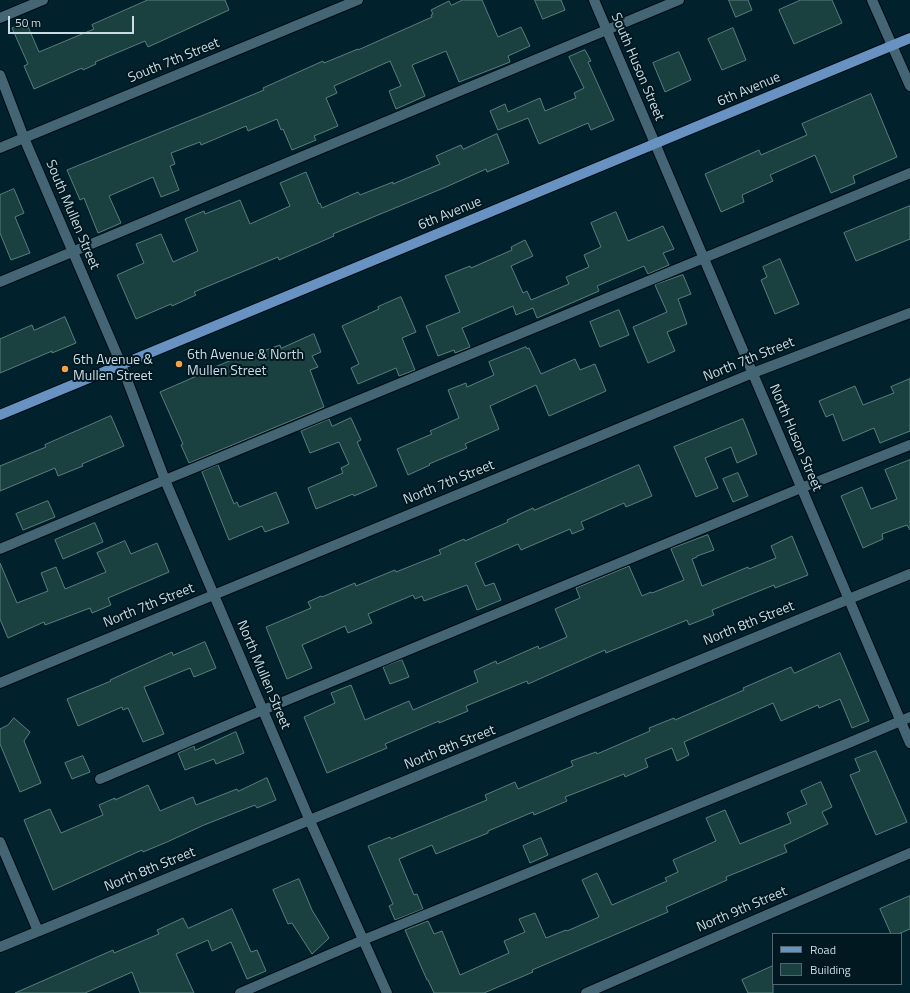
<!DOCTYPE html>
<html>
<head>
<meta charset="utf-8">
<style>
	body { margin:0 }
	#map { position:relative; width:910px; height:993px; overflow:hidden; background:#01222d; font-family:"Titillium Web",sans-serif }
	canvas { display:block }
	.legend { position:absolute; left:772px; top:933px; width:130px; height:52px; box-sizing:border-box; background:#011821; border:1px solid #51666f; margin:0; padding:5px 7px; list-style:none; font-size:12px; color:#c9dbe3 }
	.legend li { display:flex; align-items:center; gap:8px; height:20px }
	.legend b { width:20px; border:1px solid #51666f }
	.scale { position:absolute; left:8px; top:16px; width:126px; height:18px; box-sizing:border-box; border:2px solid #c9dbe3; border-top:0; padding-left:5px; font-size:12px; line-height:14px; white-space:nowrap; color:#c9dbe3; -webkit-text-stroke:3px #011821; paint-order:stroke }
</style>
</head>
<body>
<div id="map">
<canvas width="910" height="993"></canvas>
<ul class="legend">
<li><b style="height:5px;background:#6792c1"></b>Road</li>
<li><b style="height:11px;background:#1a4140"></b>Building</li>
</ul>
<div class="scale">50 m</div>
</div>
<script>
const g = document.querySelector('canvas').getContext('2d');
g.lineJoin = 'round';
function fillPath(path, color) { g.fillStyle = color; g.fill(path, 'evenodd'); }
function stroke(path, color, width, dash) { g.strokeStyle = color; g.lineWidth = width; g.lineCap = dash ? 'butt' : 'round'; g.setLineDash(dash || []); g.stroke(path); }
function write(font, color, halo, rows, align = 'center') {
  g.font = font + ' "Titillium Web",sans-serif'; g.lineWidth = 4; g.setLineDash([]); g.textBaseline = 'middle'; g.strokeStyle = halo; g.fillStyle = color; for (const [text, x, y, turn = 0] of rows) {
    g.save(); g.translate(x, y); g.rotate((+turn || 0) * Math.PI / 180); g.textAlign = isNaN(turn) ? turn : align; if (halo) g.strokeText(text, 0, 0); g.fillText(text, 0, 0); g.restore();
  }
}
const building = new Path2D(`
	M148 0H225L229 10 148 47 145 41 95 62 96 64 83 70 82 68 34 89 24 66 28 64 12 28 26 22 39 52 94 29 92 25Z
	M463 0H482L498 37 521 27 530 46 508 56 510 62 459 82 446 51 412 65 425 96 396 109 389 91 401 86 390 61 334 86 337 93 326 98 338 126 314 136 316 140 292 150 283 129 281 130 277 119 248 131 246 126 201 145 200 142 171 153 175 164 170 166 179 190 161 197 153 177 109 196 121 223 98 233 84 198 80 200 67 170 216 110 264 90 263 88 323 61 324 63 358 49V50L432 17 431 15 433 14 431 10 449 1 451 5Z
	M535 0H561L565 10 543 19Z
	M729 0H748L752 10 736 17Z
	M801 0H832L842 23 794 44 779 10Z
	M733 28 746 60 722 70 708 39Z
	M585 50 591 61 588 62 614 120 591 130 588 123 539 144 528 118 498 130 490 111 505 104 508 112 540 98 545 111 576 98 574 93 584 88 569 57Z
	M679 52 691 80 665 92 653 63Z
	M871 94 897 157 853 176 855 183 831 193 815 155 770 175 773 181 742 195 744 202 721 212 705 174 759 150 761 155 807 135 802 124Z
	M497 134 509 163 487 172 486 169 446 187 378 215 333 234 334 236 279 260 278 257 194 292 196 295 172 306 171 304 136 319 117 275 144 263 136 244 161 234 173 262 198 251 185 219 204 211 205 214 240 200 250 224 290 206 280 183 306 172 319 204 320 203 322 208 358 192 360 195 393 182V184L440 164 436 156 461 145 463 149Z
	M14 189 24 213 15 217 30 253 11 260 0 233V195Z
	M910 206V239L856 261 844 233Z
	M616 212 628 241 663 226 674 249 663 253 669 265 648 274 644 266 597 286 599 291 537 318 533 308 516 315 513 306 462 328 470 347 455 353 454 350 438 356 426 326 460 312 445 276 470 266 471 268 512 250 511 247 525 240 533 256 511 266 523 293 527 291 531 300 569 284 566 277 589 267 584 255 601 247 591 223Z
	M780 259 799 304 775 314 761 280 767 277 763 267Z
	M683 275 691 294 678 299 687 324 667 332 675 351 648 363 633 327 667 312 655 285Z
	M401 297 416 332 402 338 415 370 399 376 396 368 358 384 351 368 359 364 342 326 379 309 378 307Z
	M619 310 629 335 600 347 590 322Z
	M65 317 76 343 52 353V351L0 373V339L32 325 34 330Z
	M314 334 321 352 312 356 318 367 310 370 324 407 189 463 181 445 183 444 160 392 199 375 198 374 251 352 252 355 280 345 281 348Z
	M526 347 527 349 529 348 541 374 575 359 580 370 595 364 606 391 549 416 536 385 490 406 499 429 465 444 467 448 429 464 430 465 408 475 397 449 432 434 430 431 459 418 448 390 466 383 467 387 494 375 489 362Z
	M910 379V431L880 443 874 428 843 441 833 414 826 417 819 401 855 386 863 405 894 393 891 387Z
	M111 416 124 446 82 464 83 466 58 476 55 468 0 491V466L46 447 45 445Z
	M351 418 361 440 357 442 377 486 354 496 353 494 316 509 308 488 343 473 341 468 349 464 339 442 310 453 301 431 329 419 332 426Z
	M743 419 757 454 737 463 731 447 705 458 718 488 696 497 674 447Z
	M910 460V530L907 525 882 534 883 539 863 548 841 496 862 487 871 509 897 499 885 470Z
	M218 465 234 504 237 502 239 507 276 492 289 523 265 532 262 526 229 540 202 472Z
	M639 465 652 496 626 507 624 503 581 522 584 529 572 534 570 529 521 550 518 544 475 563 485 586 494 583 501 600 477 610 467 585 424 601 422 596 415 599 413 595 368 614 372 623 348 633 345 626 302 645 312 668 287 679 266 627 311 608 308 602 321 596 322 597 355 583 356 586 395 570 396 572 441 554 439 550 464 539 465 541 508 522 507 520 533 508 534 510Z
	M738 473 748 496 733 502 723 479Z
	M48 501 55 517 23 530 16 514Z
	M95 523 103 542 63 559 55 540Z
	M708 535 714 550 697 556V557L692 559 702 586 748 567 749 569 776 558 771 546 792 536 808 575 775 588 774 585 712 610 714 615 689 625 687 620 606 653 605 650 528 684 527 681 466 706 468 711 439 723V721L385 744 387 748 327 773 304 717 335 703 331 693 351 685 365 720 409 701 413 710 478 682 474 671 496 661 497 664 538 646 539 649 567 637 555 609 580 598 576 588 629 566 642 596 651 592 652 593 684 580 671 549Z
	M125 541 131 554 157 543 169 572 108 598 111 605 92 613 90 608 45 625 44 622 8 638 0 619V563L17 603 48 591 41 573 56 567 65 589 106 572 97 553Z
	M205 642 216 668 194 677 190 668 144 687 164 734 143 742 128 708 123 710 122 707 78 726 67 699 111 681 110 680 172 652 173 655Z
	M840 653 869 721 852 728 840 699 819 708 818 705 781 721 773 703 684 742 689 755 677 761 672 748 645 759 648 767 625 777 624 774 565 797 567 801 534 815 533 812 488 831V833L436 854 432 845 399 859 414 895 417 894 423 909 395 920 389 906 393 904 368 846 390 837 391 839 487 800 485 795 515 782 518 789 573 766 571 761 596 752 597 754 650 731 649 728 674 718 675 720 744 690 743 688 791 667 794 673Z
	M402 660 409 677 390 684 383 667Z
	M14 718 30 732 24 741 41 783 20 792 0 744V729L8 725Z
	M236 732 244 753 216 764 214 759 185 770 178 753 194 746 195 750Z
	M876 751 907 822 876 835 850 775 860 771 855 759Z
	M83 756 90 772 72 779 65 763Z
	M267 778 276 800 257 808 255 805 204 825 167 842 143 852 142 850 53 890 24 820 50 809 61 833 103 815 99 805 115 798V800L148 785 160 811 193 797 196 805 237 789 238 791Z
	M821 782 832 807 822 812 828 824 784 845 787 852 726 877 727 880 666 907 668 912 532 970 533 972 484 993H434L428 980H427L405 930 428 921 434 934 442 931 460 975 509 953 504 941 525 932 519 919 535 913 546 938 566 930 567 931 599 917 582 880 597 873 612 905 667 881 665 878 678 872 673 860 716 841 706 818 725 810 740 844 791 823 787 813 807 804 801 791Z
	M541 838 548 855 530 863 523 846Z
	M299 879 312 910 329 938 312 954 292 923 288 924 273 890Z
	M910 896V929L898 934H891L880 909Z
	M232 909 251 952 257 950 266 971 247 979 231 942 212 951 208 940 176 954 194 993H140L132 972 85 993H15L113 950 114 953 159 934 157 930 183 918 188 928Z
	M773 966V993H748L742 980Z`);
fillPath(building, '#1a4140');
stroke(building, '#587f7e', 1);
const minor = new Path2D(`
	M594 0 910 743
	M872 0 910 86
	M0 18 43 0
	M0 75 24 138 121 364 165 480 310 821 387 993
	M0 148 358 0
	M0 282 679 0
	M0 549 165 480 910 173
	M0 683 753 373 910 313
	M100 779 263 710 801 488 910 445
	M0 842 38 931
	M0 947 910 574
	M240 993 363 940 846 744 910 717
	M586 993 910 853`);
const major = new Path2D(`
	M0 415 910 38`);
stroke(minor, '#000a13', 12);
stroke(major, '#000a13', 12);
stroke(minor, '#446573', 10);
stroke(major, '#6792c1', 10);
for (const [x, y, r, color] of [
	[179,364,4,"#f4a344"],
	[65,369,4,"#f4a344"]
]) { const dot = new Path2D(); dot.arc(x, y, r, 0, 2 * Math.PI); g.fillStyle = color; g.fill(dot); stroke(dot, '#011821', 1.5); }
write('14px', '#c9dbe3', '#011821', [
	["South 7th Street",174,61,-22],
	["South Huson Street",637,67,67],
	["6th Avenue",749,90,-23],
	["6th Avenue",450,214,-22],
	["South Mullen Street",72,215,67],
	["North 7th Street",749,360,-22],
	["North Huson Street",795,438,67],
	["North 7th Street",449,483,-22],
	["North 7th Street",149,606,-22],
	["North 8th Street",749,624,-22],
	["North Mullen Street",263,675,67],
	["North 8th Street",450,748,-22],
	["North 8th Street",150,870,-22],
	["North 9th Street",742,910,-23]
]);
write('14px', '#c9dbe3', '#011821', [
	["6th Avenue & North",187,356],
	["Mullen Street",187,372],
	["6th Avenue &",73,361],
	["Mullen Street",73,377]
], 'left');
</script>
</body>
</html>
